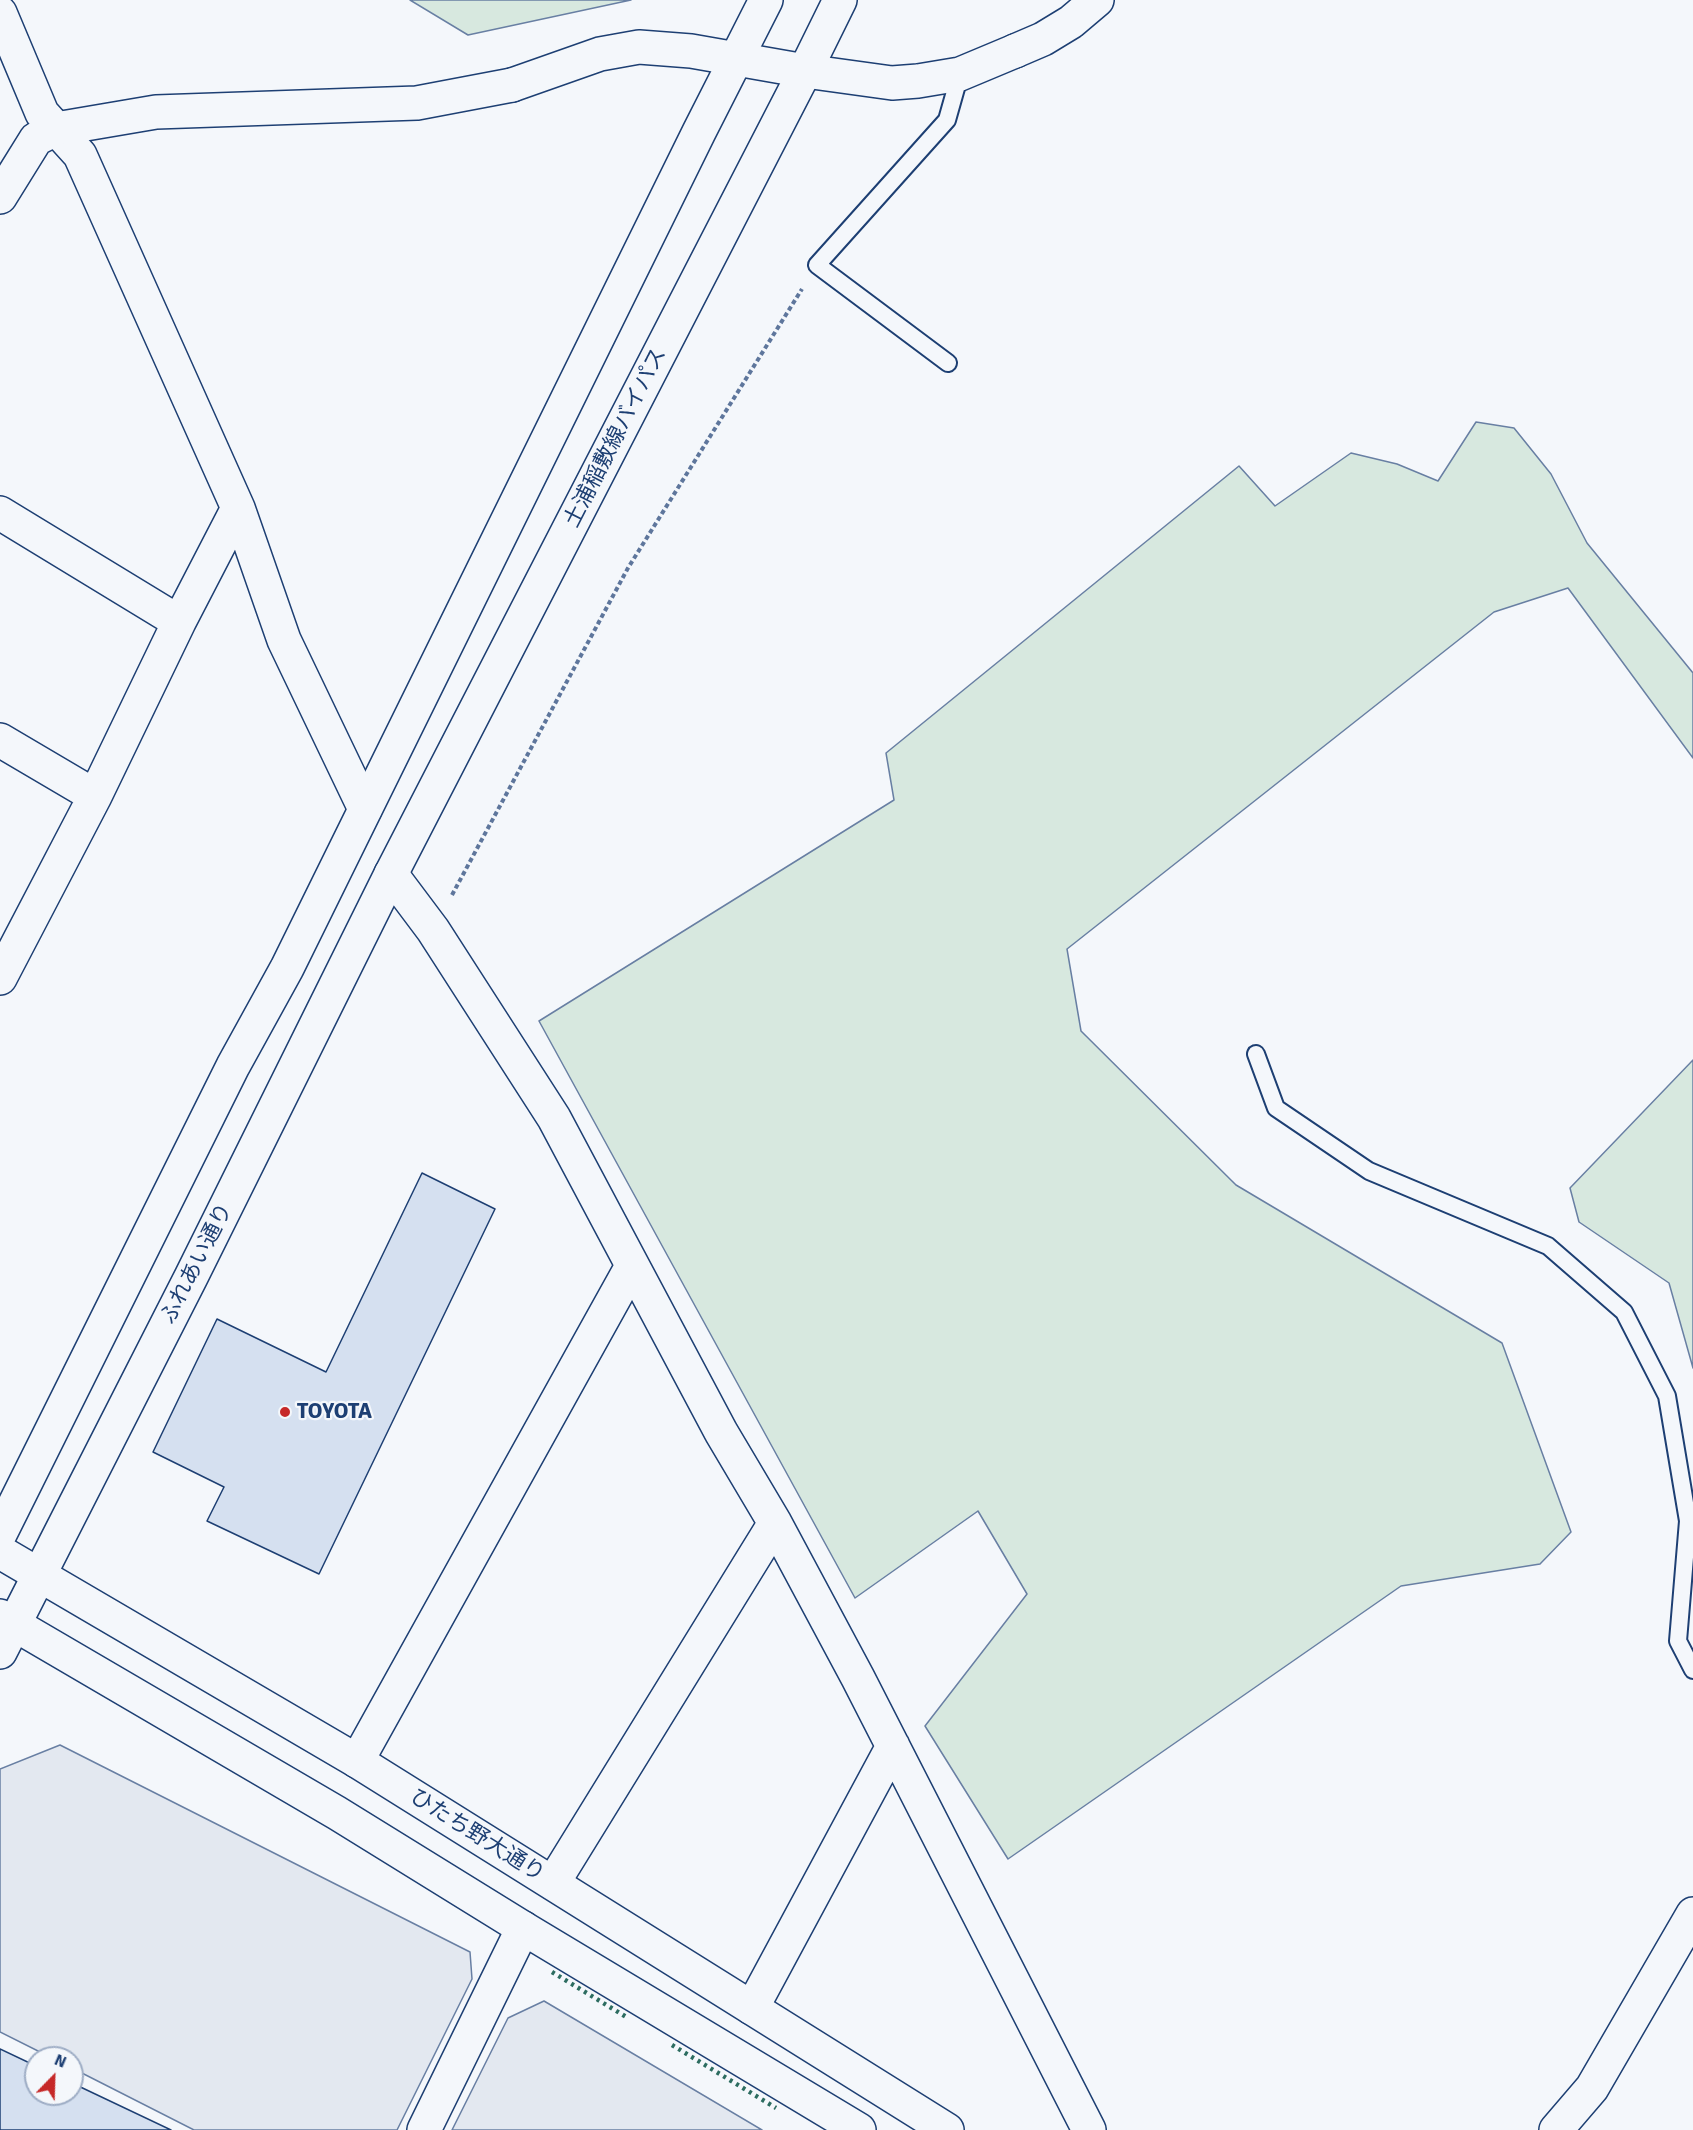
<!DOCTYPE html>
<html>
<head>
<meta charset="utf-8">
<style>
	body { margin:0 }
	#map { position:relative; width:1693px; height:2130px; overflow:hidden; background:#f4f7fb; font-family:Signika,sans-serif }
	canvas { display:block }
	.north { position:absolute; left:24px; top:2046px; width:60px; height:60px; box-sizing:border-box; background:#f4f7fb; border:2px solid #9eadc5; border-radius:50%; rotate:23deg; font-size:16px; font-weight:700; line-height:24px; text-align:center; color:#1d3f73 }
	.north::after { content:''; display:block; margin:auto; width:21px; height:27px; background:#c62828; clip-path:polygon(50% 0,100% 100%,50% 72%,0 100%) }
</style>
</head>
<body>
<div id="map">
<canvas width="1693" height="2130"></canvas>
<div class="north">N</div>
</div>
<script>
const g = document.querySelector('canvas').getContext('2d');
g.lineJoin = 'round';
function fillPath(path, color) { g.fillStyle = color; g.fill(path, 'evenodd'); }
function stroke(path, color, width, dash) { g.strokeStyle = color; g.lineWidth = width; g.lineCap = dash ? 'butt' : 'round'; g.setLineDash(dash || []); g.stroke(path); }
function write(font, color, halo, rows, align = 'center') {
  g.font = font + ' Signika,"Noto Sans JP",sans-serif'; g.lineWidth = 4.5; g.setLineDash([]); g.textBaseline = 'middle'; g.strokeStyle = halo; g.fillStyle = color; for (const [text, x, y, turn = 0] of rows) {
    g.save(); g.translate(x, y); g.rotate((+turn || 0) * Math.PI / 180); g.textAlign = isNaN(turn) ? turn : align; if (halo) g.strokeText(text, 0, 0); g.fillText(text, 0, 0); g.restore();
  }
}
const green = new Path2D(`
	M410 0H631L468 35Z
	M1476 422 1514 428 1551 474 1587 543 1693 673V758L1568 588 1494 612 1067 949 1081 1031 1236 1185 1502 1343 1571 1532 1540 1564 1401 1586 1008 1859 925 1726 1027 1594 978 1511 855 1598 539 1021 894 800 886 753 1239 466 1275 506 1351 453 1397 464 1438 481Z
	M1693 1060V1368L1669 1283 1579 1222 1570 1188Z`);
fillPath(green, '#d7e8df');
stroke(green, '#687fa3', 1.5);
const parking = new Path2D(`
	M60 1745 470 1952 472 1979 397 2130H194L72 2068V2058H52L0 2032V1769Z
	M544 2001 762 2130H452L508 2018Z`);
fillPath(parking, '#e3e8f0');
stroke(parking, '#687fa3', 1.5);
const building = new Path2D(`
	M422 1173 495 1209 319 1574 207 1521 224 1487 153 1452 217 1319 326 1372Z
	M0 2049 36 2066V2094H72V2083L171 2130H0Z`);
fillPath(building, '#d5e0f0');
stroke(building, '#1d3f73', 1.5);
const lane = new Path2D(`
	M948 363 817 265 947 120 960 74
	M1256 1054 1276 1108 1369 1171 1548 1246 1624 1312 1667 1396 1688 1521 1678 1641 1693 1670`);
const street = new Path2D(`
	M0 13 42 113 80 155 238 508 284 640 365 809
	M1015 51 1043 39 1071 22 1097 0
	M56 129 156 112 417 103 512 85
	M0 513 179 622
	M0 740 95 796
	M391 874 433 930 554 1118 721 1432 775 1523 858 1678 1089 2130
	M0 978 95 796 179 622 238 508
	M357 1761 632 1266
	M553 1883 775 1523
	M752 2008 893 1746
	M424 2130 523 1928
	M1556 2130 1592 2088 1693 1914`);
const secondary = new Path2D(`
	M512 85 600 54 639 47 691 51 805 71 892 83 918 81 960 74 1015 51
	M0 197 36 139 56 129
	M0 1552 357 1761 947 2130
	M0 1616 337 1813 523 1928 859 2130`);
const primary = new Path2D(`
	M0 1534 233 1066 287 968 699 132 766 0
	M0 1652 191 1277 391 874 805 71 840 0`);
stroke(lane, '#1d3f73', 20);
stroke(street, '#1d3f73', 36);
stroke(secondary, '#1d3f73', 36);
stroke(primary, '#1d3f73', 36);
stroke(new Path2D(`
	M452 895 628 568 802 289`), '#5e769c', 4, [4.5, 3]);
stroke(lane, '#f4f7fb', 16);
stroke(street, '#f4f7fb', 33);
stroke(secondary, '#f4f7fb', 33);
stroke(primary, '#f4f7fb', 33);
stroke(new Path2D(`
	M552 1972 628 2018
	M672 2045 776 2108`), '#2c6c60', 4.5, [3, 4.5]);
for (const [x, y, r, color] of [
	[285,1412,6,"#c62828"]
]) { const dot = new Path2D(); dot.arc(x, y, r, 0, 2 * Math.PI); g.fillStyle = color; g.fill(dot); stroke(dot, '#f4f7fb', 2); }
write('22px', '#1d3f73', '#f4f7fb', [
	["土浦稲敷線バイパス",616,438,-63],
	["ふれあい通り",197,1264,-63],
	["ひたち野大通り",477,1836,32]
]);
write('bold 22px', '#1d3f73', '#f4f7fb', [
	["TOYOTA",297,1412]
], 'left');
</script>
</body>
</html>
